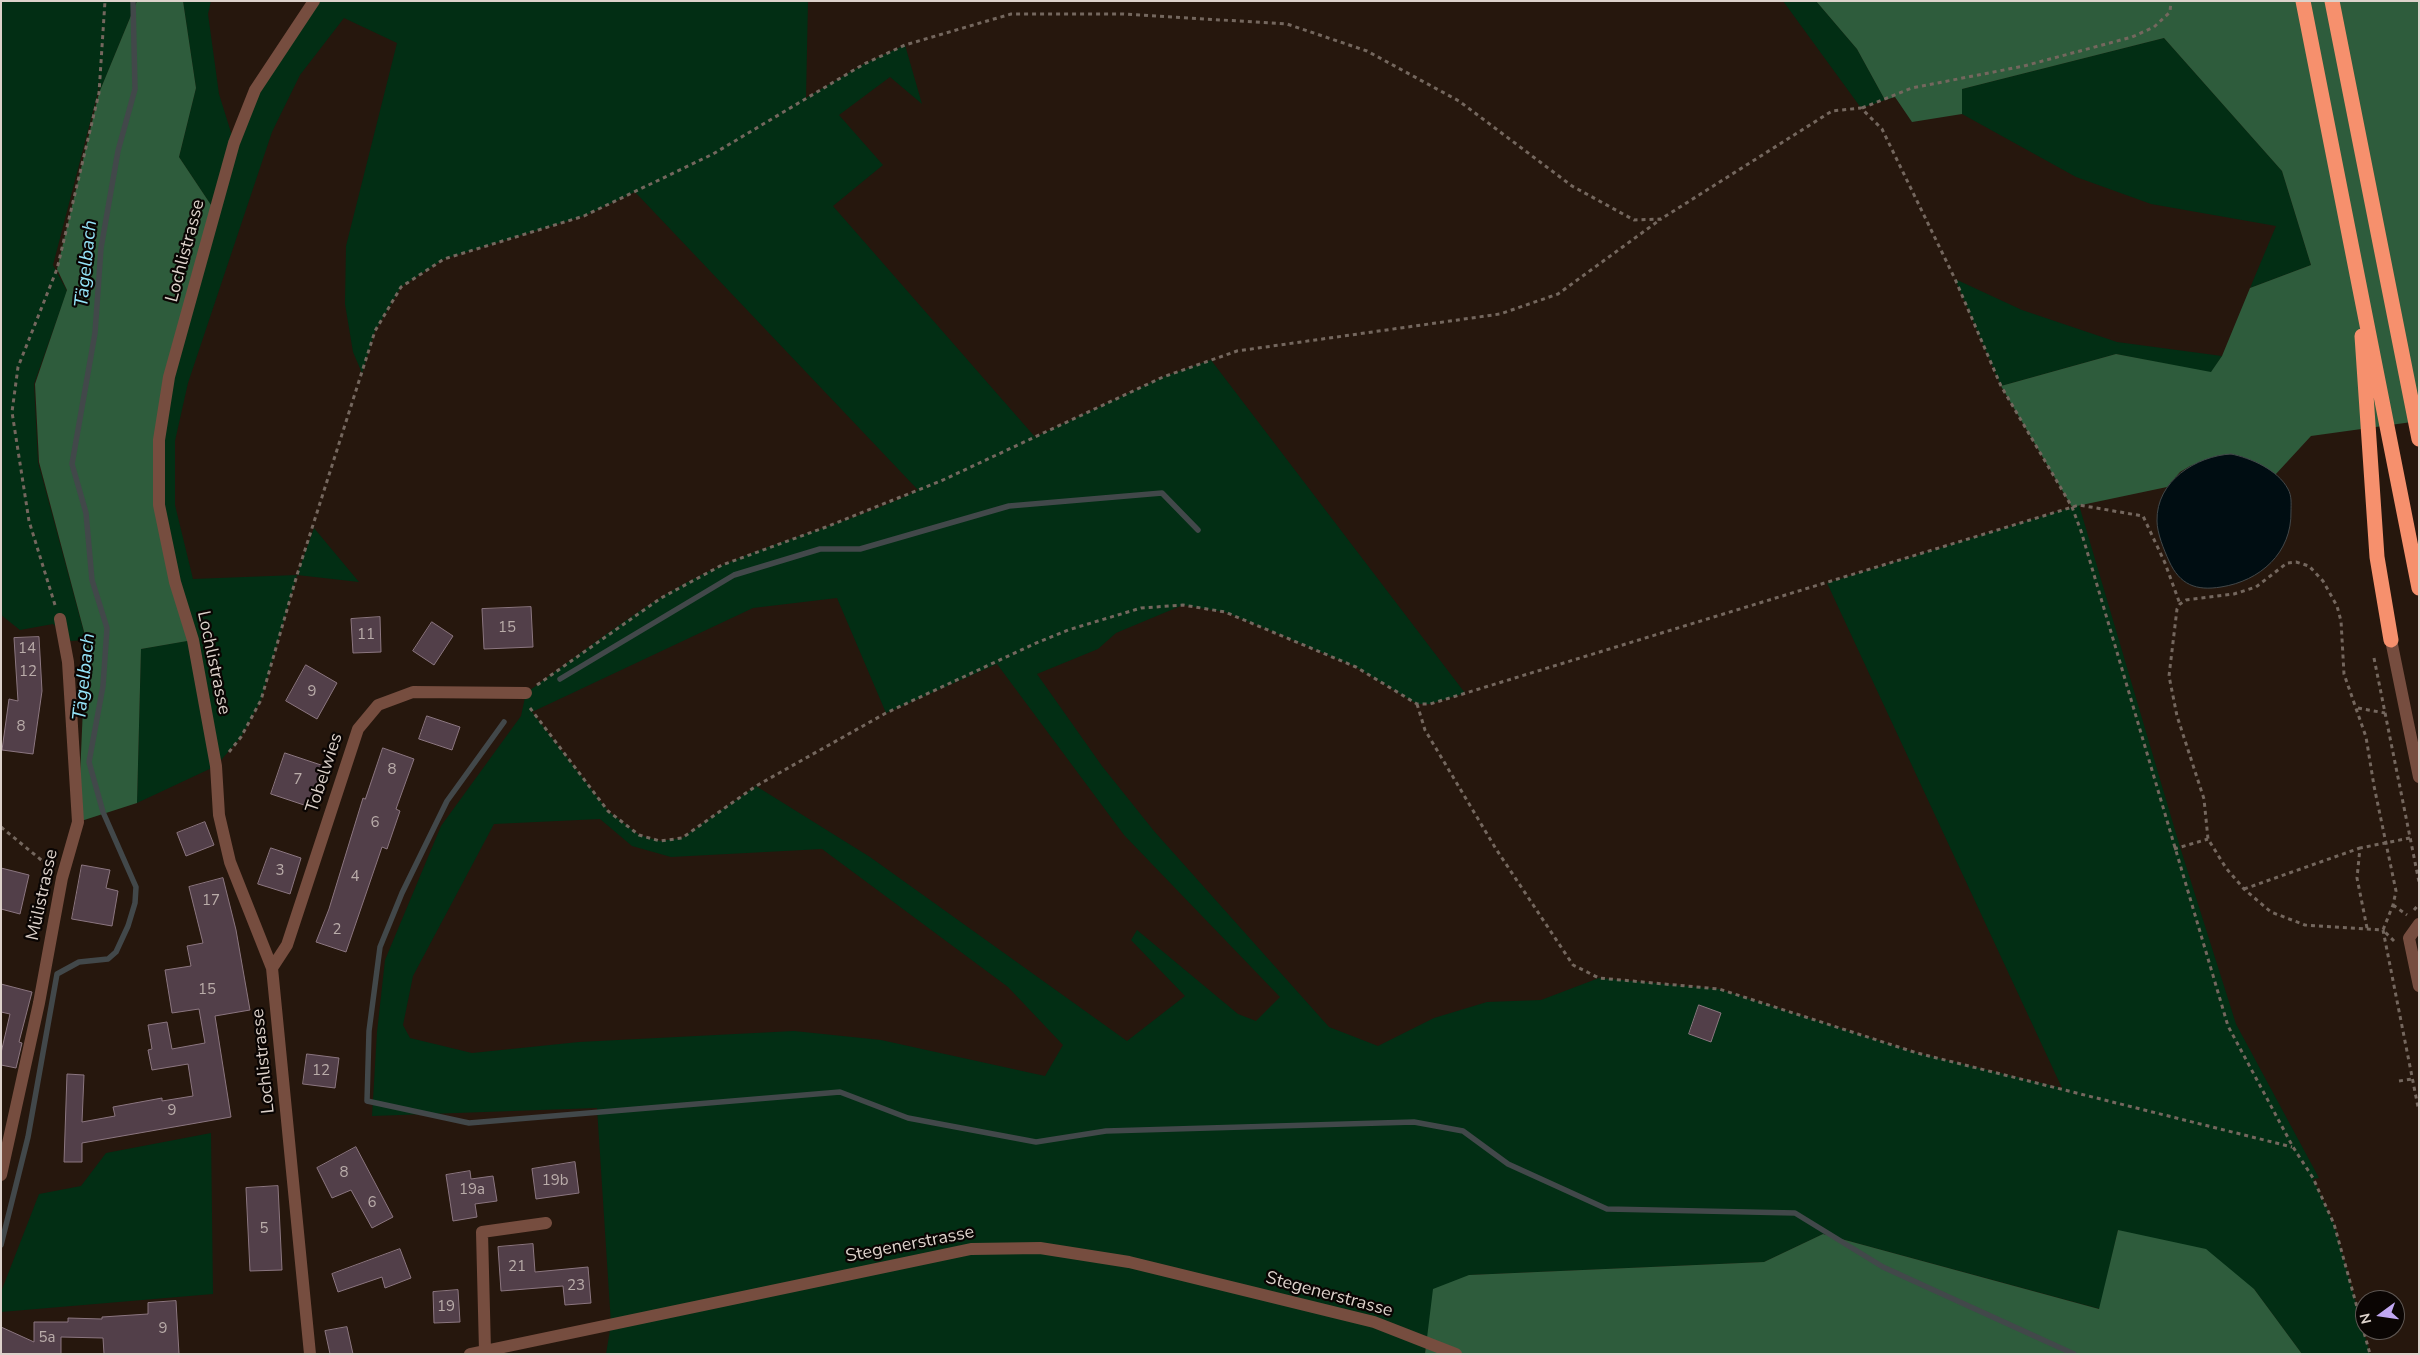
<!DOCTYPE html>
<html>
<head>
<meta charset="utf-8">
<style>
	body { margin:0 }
	#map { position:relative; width:2420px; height:1355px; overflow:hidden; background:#26170d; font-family:"Nunito Sans",sans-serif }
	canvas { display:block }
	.frame { position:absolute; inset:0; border:2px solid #ddd2cb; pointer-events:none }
	.north { position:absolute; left:2355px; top:1290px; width:50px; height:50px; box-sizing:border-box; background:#0a0503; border:1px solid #5e5753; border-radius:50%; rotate:256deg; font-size:14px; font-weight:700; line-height:20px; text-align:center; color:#ddd2cb }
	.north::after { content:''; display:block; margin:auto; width:18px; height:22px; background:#c1a8f3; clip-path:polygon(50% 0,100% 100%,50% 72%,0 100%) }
</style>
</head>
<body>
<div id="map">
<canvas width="2420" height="1355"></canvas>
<div class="frame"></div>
<div class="north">N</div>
</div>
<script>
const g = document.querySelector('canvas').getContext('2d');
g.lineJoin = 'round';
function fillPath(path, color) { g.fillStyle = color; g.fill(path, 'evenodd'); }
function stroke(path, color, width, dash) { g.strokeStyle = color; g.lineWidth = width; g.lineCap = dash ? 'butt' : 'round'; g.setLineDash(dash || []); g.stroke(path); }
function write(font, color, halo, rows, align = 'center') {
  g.font = font + ' "Nunito Sans",sans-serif'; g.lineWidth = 4.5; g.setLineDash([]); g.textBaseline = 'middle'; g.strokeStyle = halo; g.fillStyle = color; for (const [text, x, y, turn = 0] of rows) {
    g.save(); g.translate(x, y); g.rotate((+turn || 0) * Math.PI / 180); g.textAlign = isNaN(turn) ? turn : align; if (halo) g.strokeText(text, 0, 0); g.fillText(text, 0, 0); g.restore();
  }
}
fillPath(new Path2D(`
	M1 1H137L99 93 100 73 98 92 53 265 67 291 34 384 38 462 86 640 71 641 53 624 20 630 1 615Z
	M183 1H211L208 14 219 94 234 142 255 90 314 1H808L806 98 864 64 905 45 922 104 890 77 839 115 883 165 833 206 1035 437 1163 377 1211 360 1465 693 1430 704H1417L1356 667 1276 633 1225 612 1183 605 1116 633 1098 649 1037 674 1102 766 1154 831 1329 1027 1378 1046 1434 1018 1487 1002 1541 1000 1599 978 1719 989 1917 1053 2062 1088 1827 583 2079 505 2180 847 2236 1024 2319 1178 2313 1179 2334 1224 2370 1354H2302L2254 1289 2118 1230 2100 1309 1823 1234 1764 1262 1469 1275 1425 1341V1354H606L611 1324 597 1108 372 1116 377 1032 385 960 441 826 521 716 526 693C589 648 652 595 723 565 787 537 856 521 918 490L635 192 584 216 444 259 401 287 375 331 362 373 353 352 345 304 346 246 397 43 344 18 300 75 272 132 188 383 175 441V505L193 579 297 575 314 528 359 582 297 575 261 700 241 737 216 766 137 803 141 649 192 640 159 505V440L215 211 179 157 196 88ZM837 598 886 713 997 664 1124 835 1280 997 1256 1021 1238 1014 1137 930 1131 940 1185 996 1127 1041 870 857 756 786 682 838 660 841 639 835 608 811 532 712 753 608ZM600 819 632 846 671 857 822 849 1008 987 1063 1045 1045 1076 881 1040 794 1031 579 1042 472 1053 410 1038 403 1025 413 976 494 824Z
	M1783 1H1816L1857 49 1885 100 1861 108Z
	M2164 38 2282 171 2311 265 2250 288 2276 226 2151 204 2076 177 1962 114V89Z
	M1955 279 2022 310 2117 342 2222 356 2211 373 2116 354 2001 386Z
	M211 1133 213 1294 1 1312V1292L39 1194 81 1186 106 1153Z`), '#022e14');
fillPath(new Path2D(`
	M137 1H183L196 88 179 157 215 211 169 377 159 504 193 640 141 649 137 803 78 822 86 639 39 462 35 384 67 290 57 269 99 93Z
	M1816 1H2419V421L2311 436 2275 475 2257 463 2240 456 2221 455 2190 466 2180 472 2167 487 2072 507 2001 386 2116 354 2211 372 2222 356 2250 288 2311 265 2282 171 2164 38 1962 89V114L1912 122 1895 97 1885 100 1857 49Z
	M2118 1230 2206 1249 2254 1289 2302 1354H1425L1433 1289 1469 1275 1764 1262 1823 1234 2099 1309Z`), '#2e5c3c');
const water = new Path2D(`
	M2231 454C2251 458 2278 470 2288 489 2292 496 2291 504 2291 511 2292 553 2260 581 2221 587 2196 591 2180 585 2169 561 2164 550 2157 533 2157 521 2156 481 2196 456 2231 454Z`);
fillPath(water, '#000d12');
stroke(water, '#42484a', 1);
stroke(new Path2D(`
	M560 679 734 575 820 549H860L1009 506 1162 493 1198 530
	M504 722 447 801 402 893 380 947 369 1031 367 1101 469 1123 840 1092 908 1118 1036 1142 1106 1131 1414 1122 1463 1131 1508 1164 1607 1209 1795 1213 1883 1267 2074 1354
	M1 1245 28 1137 57 974 79 962 108 959 116 952 128 926 135 903 136 887 103 812 89 762 103 686 107 628 92 580 86 513 72 464 95 333 101 248 118 151 135 89 133 1`), '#42484a', 5.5);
const building = new Path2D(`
	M531 607 533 647 484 649 482 609Z
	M380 617 381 652 353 653 351 619Z
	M432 622 453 636 434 665 413 651Z
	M39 637 42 691 33 754 2 750 9 699 18 701 14 638Z
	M306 665 337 683 317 719 286 701Z
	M427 716 460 727 452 750 419 739Z
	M383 748 414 759 396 809 400 811 387 849 382 847 346 952 316 942 329 909 363 798 365 799Z
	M285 753 324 766 310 807 271 794Z
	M205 822 214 845 186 856 177 833Z
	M271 848 301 858 290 894 258 884Z
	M82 865 110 870 106 888 118 891 112 926 72 919Z
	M1 868 29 875 20 914 1 909Z
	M223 878 236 930 250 1010 215 1016 231 1117 82 1143V1162H64L67 1074 84 1075 82 1122 115 1116 113 1107 162 1098V1101L193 1096 188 1064 152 1070 148 1050 152 1049 148 1025 167 1022 172 1049 205 1043 199 1009 172 1013 165 970 191 966 187 946 203 943 189 887Z
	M1 984 32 992 19 1042 22 1043 16 1068 1 1065V1053L10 1014 1 1012Z
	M1699 1005 1721 1013 1711 1042 1689 1034Z
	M307 1054 339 1058 335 1088 303 1084Z
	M356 1147 393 1217 372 1228 351 1190 332 1198 317 1168Z
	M575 1162 579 1193 536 1199 532 1169Z
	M470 1171 471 1179 493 1176 497 1201 475 1204 477 1217 453 1221 446 1175Z
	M278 1186 282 1270 250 1271 246 1188Z
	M533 1244 535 1272 588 1267 591 1303 565 1305 563 1286 501 1291 498 1247Z
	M400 1249 411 1278 385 1288 382 1277 338 1292 332 1274Z
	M458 1290 460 1322 434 1323 433 1292Z
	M176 1301 179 1354H104L103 1338 61 1337V1354H1V1327L34 1342V1322H68V1318L102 1319V1317L148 1314V1303Z
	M347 1327 353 1354H330L325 1331Z`);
fillPath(building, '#523f49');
stroke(building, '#8b7680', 1);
stroke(new Path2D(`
	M1862 108 1912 88 2024 66 2132 37 2154 27 2170 12 2171 1
	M55 605 29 521 12 412 18 367 57 269 99 93 105 1
	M2374 658 2419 882
	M537 685 661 598 722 565 826 527 943 480 1163 377 1237 351 1500 314 1558 294 1661 219
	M1417 704 1425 730 1496 849 1573 965 1599 978 1719 989 1917 1053 2292 1147
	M530 708 608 811 639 835 660 841 682 838 756 786 886 713 1034 644 1068 630 1141 608 1183 605 1225 612 1356 667 1417 704H1430L2079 505 2143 516 2165 563 2180 604
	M2358 708 2385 713
	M229 752 241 737 261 700 297 575 375 331 401 287 444 259 584 216 713 154 864 64 905 45 1011 14H1124L1287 24 1367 51 1459 101 1572 186 1634 220 1661 219 1832 111 1861 108 1882 129 1955 279 2001 386 2072 507 2081 531 2228 1026 2293 1147 2313 1178 2334 1224 2370 1354
	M1 827 51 868
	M2174 849 2208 839
	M2244 889 2360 848
	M2393 905 2407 915
	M2414 910 2419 904
	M2367 928 2357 878 2360 848 2410 838
	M2394 941 2383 930 2393 905 2396 891 2374 786 2366 737 2344 674 2341 621 2337 606 2323 581 2309 566 2296 562 2287 563 2256 587 2234 594 2186 600 2180 604 2177 609 2169 676 2177 716 2204 799 2208 839 2226 868 2244 889 2271 912 2305 925 2383 930 2418 1107
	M2399 1081 2412 1079`), '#74675e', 3, [4, 4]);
stroke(new Path2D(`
	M2391 640 2419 777
	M2419 924 2409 938 2419 986
	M272 968 287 945 358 729 378 705 413 692 526 693
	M1 1175 39 1003 62 878 78 822 68 662 60 619
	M485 1351 482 1232 546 1223
	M310 1354 272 968 230 862 219 815 216 766 193 640 175 582 159 505V440L169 377 234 143 255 90 314 1
	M470 1354 971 1249 1040 1248 1129 1262 1374 1322 1456 1354`), '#764d3f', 12);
stroke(new Path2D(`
	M2303 1 2419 588
	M2332 1 2419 439
	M2362 336 2377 557 2391 640`), '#f6906d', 15);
write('15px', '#baadaa', null, [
	["15",507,628],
	["11",366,635],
	["14",27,649],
	["12",28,672],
	["9",312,692],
	["8",21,727],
	["8",392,770],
	["7",298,780],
	["6",375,823],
	["3",280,871],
	["4",355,877],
	["17",211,901],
	["2",337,930],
	["15",207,990],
	["12",321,1071],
	["9",172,1111],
	["8",344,1173],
	["19b",555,1181],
	["19a",472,1190],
	["6",372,1203],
	["5",264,1229],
	["21",517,1267],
	["23",576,1286],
	["19",446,1307],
	["9",163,1329],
	["5a",47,1338]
]);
write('18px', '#ddd2cb', '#0a0503', [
	["Lochlistrasse",186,251,-75],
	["Lochlistrasse",213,663,78],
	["Tobelwies",325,773,-72],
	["Mülistrasse",43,895,-78],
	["Lochlistrasse",264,1061,-96],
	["Stegenerstrasse",910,1245,-11],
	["Stegenerstrasse",1329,1295,15]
]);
write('italic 19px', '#95e4f9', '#0a0503', [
	["Tägelbach",87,264,-84],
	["Tägelbach",85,677,-84]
]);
</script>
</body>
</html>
